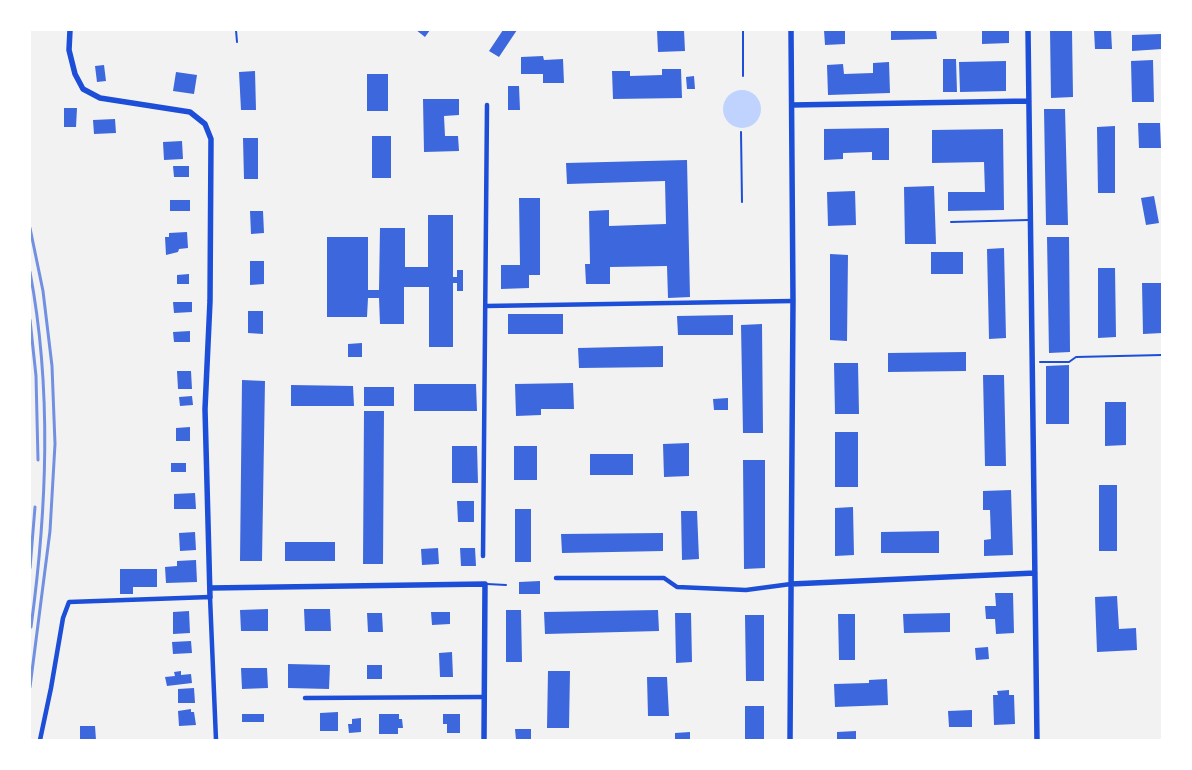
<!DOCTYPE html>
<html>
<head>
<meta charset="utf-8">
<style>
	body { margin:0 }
	#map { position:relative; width:1192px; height:770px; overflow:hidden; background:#f2f2f2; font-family:Raleway,sans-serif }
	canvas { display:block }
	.frame { position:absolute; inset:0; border:31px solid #fff; pointer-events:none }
</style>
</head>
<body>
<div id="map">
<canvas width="1192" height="770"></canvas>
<div class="frame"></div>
</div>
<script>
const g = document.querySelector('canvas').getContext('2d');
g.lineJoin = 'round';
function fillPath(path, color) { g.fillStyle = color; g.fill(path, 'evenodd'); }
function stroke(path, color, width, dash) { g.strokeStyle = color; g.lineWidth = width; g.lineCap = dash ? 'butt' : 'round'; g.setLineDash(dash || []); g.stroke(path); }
fillPath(new Path2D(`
	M723 109a19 19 0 1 1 38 0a19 19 0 1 1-38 0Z`), '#bfd3fe');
fillPath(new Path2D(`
	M416 30H430L425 37Z
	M503 30H517L499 57 489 51Z
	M657 30H684L685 51 658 52Z
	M824 30H845V44L825 45Z
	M891 30H936L937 39 891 40Z
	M982 30H1009V43L982 44Z
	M1050 30H1072L1073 97 1051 98Z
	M1094 30H1111L1112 49H1095Z
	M1161 34 1162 49 1132 51V35Z
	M543 56 544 60 563 59 564 83H543V74H521V57Z
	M943 59H956L957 92H943Z
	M1153 60 1154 102H1132L1131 61Z
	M1006 61V91L960 92 959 62Z
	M889 62 890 93 828 95 827 65 843 64 844 74 873 73V63Z
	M104 65 106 81 97 82 95 66Z
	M662 69H681L682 98 613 99 612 71H630V76L662 75Z
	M255 71 256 110H241L239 72Z
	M176 72 197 75 194 94 173 91Z
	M367 74H388V111H367Z
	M694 76 695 89H687L686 77Z
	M508 86H519L520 110H508Z
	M423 99H459V115L444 116 445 136H458L459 151 424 152Z
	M64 108H77L76 127H64Z
	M1044 109H1065L1068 225H1046Z
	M115 119 116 133 94 134 93 120Z
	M1138 123H1160L1161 148H1139Z
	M1115 126V193H1098L1097 127Z
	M889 128V160H872V152L843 153V159L824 160V129Z
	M1003 129 1004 210 948 211V192H985L984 162 932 163V130Z
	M372 136H391V178H372Z
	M243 138H258V179H244Z
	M182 141 183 159 164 160 163 142Z
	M687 160 690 297 668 298 667 266 610 267V284H586L585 264H590L589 211 609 210V226L666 224 665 181 567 184 566 163Z
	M173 166H189V177H174Z
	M934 186 936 244H905L904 187Z
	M855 191 856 225 828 226 827 192Z
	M1154 196 1159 223 1146 225 1141 198Z
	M519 198H540V275H529V288L501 289V265H520Z
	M170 200H190V211H170Z
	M250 211H263L264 233 251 234Z
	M428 215H453V277H457V270H463V291H457V283H453V347H429V287H404V324H380L379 298H368L367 317H327V237H368V290H379L380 228H405V267H428Z
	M187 232 188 248 179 249 178 252 166 255 165 237H169V233Z
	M1047 237H1069L1070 352 1049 353Z
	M1004 248 1006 338 989 339 987 249Z
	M931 252H963V274H931Z
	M830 254 848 255 847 341 830 340Z
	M250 261H264V284L250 285Z
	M1098 268H1115L1116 337 1098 338Z
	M189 274V284H177V275Z
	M1142 283H1162V333L1143 334Z
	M173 302H192V312L174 313Z
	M248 311H263V334L248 333Z
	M508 314H563V334H508Z
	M733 315V335H678L677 316Z
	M762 324 763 433H743L741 325Z
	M190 331V342H174L173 332Z
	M362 343V357H348V344Z
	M663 346V367L579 368 578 348Z
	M966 352V371L888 372V353Z
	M834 363H858L859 414H835Z
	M1069 365V424H1046V366Z
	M177 371H191L192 389H178Z
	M983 375H1004L1006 466H985Z
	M242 380 265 381 262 561H240Z
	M573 383 574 409H541V415L516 416 515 384Z
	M414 384H476L477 411H414Z
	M291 385 353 386 354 406H291Z
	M364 387H394V406H364Z
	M192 396 193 405 180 406 179 397Z
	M728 398V410H714L713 399Z
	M1105 402H1126V445L1105 446Z
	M364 411H384L383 564H363Z
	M190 427V441H176V428Z
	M835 432H858V487H835Z
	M689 443V476L664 477 663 444Z
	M452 446H477L478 483H452Z
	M514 446H537V480H514Z
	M590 454H633V475H590Z
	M743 460H765V568L744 569Z
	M171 463H186V472H171Z
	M1099 485H1117V551H1099Z
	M1011 490 1013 555 984 556V540L991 539 990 510H983V491Z
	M195 493 196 509H174V494Z
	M457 501H474V522H458Z
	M853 507 854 555 835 556V508Z
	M515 509H531V562H515Z
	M681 511H697L699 559 682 560Z
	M939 531V553H881V532Z
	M195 532 196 550 180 551 179 533Z
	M663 533V551L562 553 561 534Z
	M285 542H335V561H285Z
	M438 548 439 564 422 565 421 549Z
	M460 548H475L476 566H461Z
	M196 560 197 582 166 583 165 567 177 566V561Z
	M120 569H157V587H133V594H120Z
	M540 581V594H519V582Z
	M995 593H1013L1014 633 996 634 995 619H986L985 606H996Z
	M1117 596 1119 629 1136 628 1137 650 1097 652 1095 597Z
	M268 609V631H241L240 610Z
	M304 609H330L331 631H305Z
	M506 610H521L522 662H506Z
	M658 610 659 631 545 634 544 612Z
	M189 611 190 633 173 634V612Z
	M431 612H450V624L432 625Z
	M367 613H382L383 632H368Z
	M675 613H691L692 662 676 663Z
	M950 613V632L904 633 903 614Z
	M838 614H855V660H839Z
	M745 615H764V681H746Z
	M191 641 192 653 173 654 172 642Z
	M988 647 989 659 976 660 975 648Z
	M452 652 453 677H440L439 653Z
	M288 664 330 665 329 689 288 688Z
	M367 665H382V679H367Z
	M241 668H267L268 688 242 689Z
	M181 671V675L191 674 192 683 167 686 165 677 175 676 174 672Z
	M548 671H570L569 728H547Z
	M647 677H667L669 716H648Z
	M887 679 888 705 835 707 834 684 869 683V680Z
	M194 688 195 703H178V689Z
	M1009 690V695H1014L1015 724 994 725 993 695H998L997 691Z
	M745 706H764V740H745Z
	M191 709V712H194L196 725 179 726 178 711Z
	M972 710V727H949L948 711Z
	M338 712V731H320V713Z
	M242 714H264V722H242Z
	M379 714H399V719H402L403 728H398V734H379Z
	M443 714H460V733H447V724H443Z
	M361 718V732L349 733 348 724H352V719Z
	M80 726H95L96 740H80Z
	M515 729H531V740H516Z
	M856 731V740H837V732Z
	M690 732V740H675V733Z`), '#3d67dc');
stroke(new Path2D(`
	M236 30 237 42
	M743 30V76
	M741 132 742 202
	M1040 362H1069L1076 357 1162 355`), '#1d4ed8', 2);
stroke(new Path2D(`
	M951 222 1028 220
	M487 584 506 585`), '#1d4ed8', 2);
stroke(new Path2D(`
	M486 306 793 301
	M483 556 487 105
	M556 578H664L677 587 746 590 791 584
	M305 698 484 697
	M40 740 51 688 63 618 69 602 210 597 216 740`), '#1d4ed8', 4.5);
stroke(new Path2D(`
	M70 30 69 50 75 74 83 89 100 98 190 112 205 124 211 139 210 301 205 409 210 597
	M1028 30 1037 740
	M792 105 1029 101
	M791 584 1035 573
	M210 588 485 584 484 740
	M790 740 793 301 791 30`), '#1d4ed8', 5.5);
stroke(new Path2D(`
	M30 228 43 291 52 366 55 444 50 531 30 687
	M30 272C52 389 47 509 31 627
	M30 320 36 376 38 460
	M30 568 35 507`), '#7290e2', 3);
</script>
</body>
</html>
